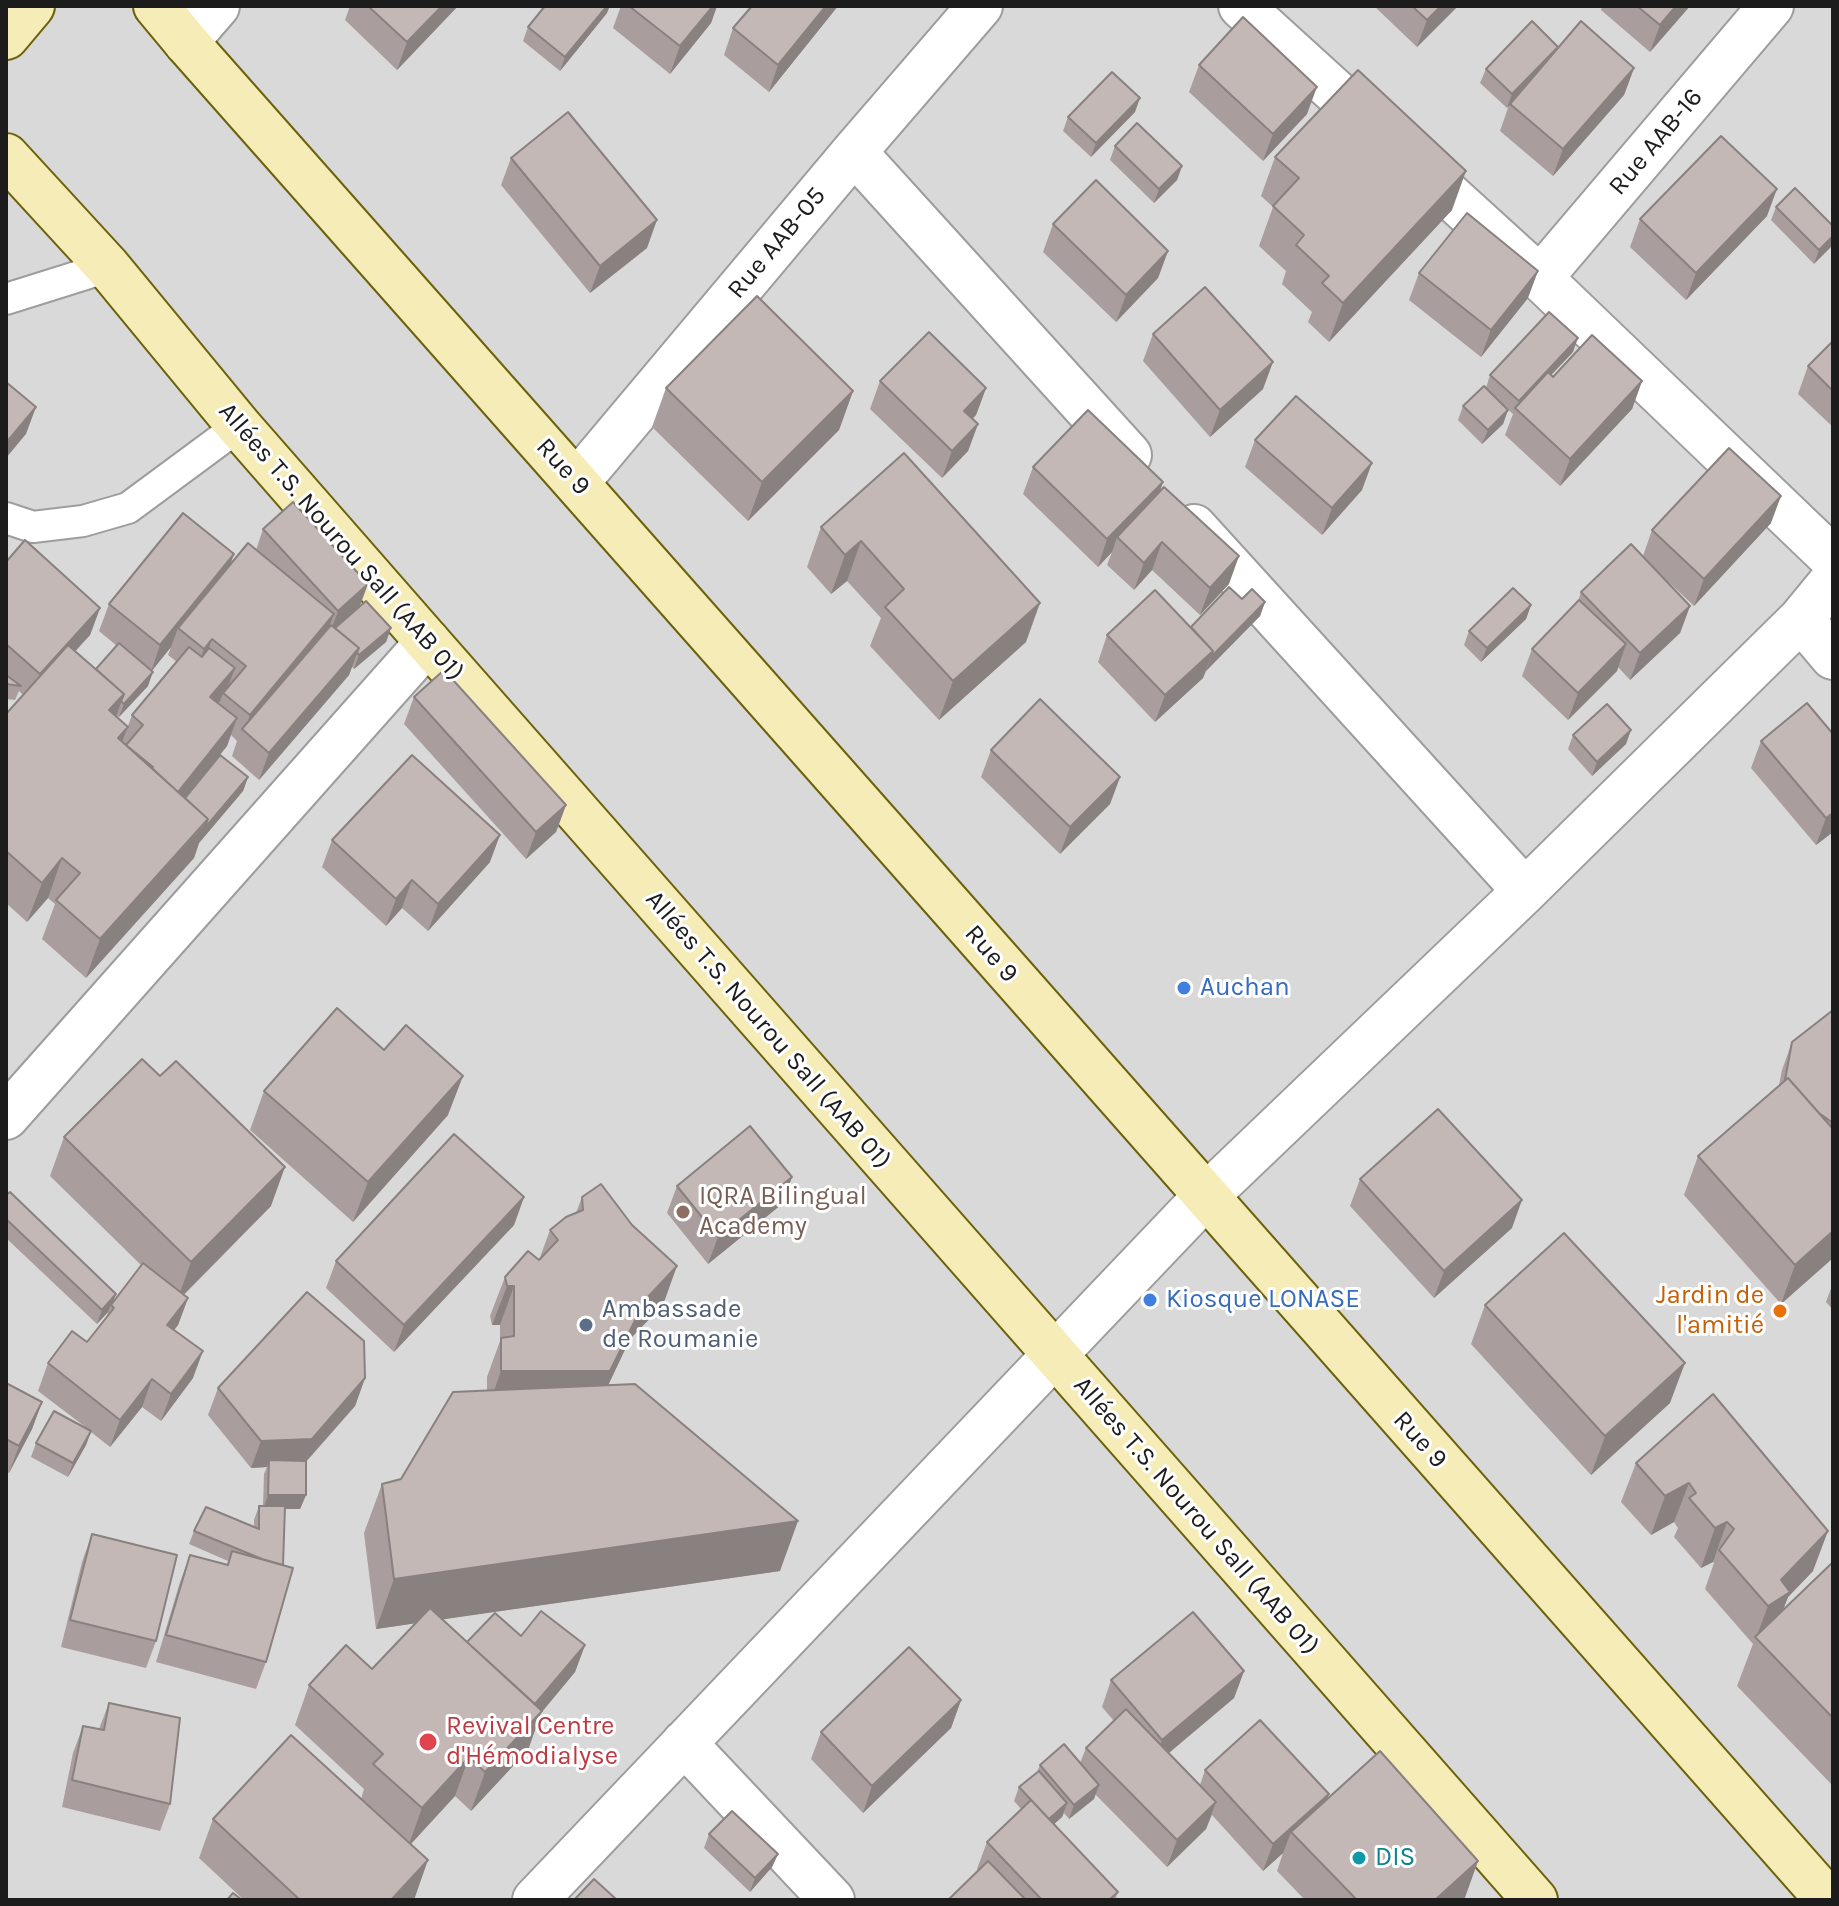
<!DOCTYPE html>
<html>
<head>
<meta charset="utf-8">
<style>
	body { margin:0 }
	#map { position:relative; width:1839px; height:1906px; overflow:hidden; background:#ede7e2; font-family:Karla,sans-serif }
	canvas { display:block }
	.frame { position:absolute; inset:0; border:8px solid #1c1c1c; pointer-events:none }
</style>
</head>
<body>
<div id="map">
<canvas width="1839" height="1906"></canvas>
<div class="frame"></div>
</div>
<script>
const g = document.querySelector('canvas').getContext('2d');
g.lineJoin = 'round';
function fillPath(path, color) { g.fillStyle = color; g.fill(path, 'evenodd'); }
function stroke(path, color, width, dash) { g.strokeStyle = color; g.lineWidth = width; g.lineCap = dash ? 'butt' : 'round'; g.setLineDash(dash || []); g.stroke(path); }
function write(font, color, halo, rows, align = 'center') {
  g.font = font + ' Karla,sans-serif'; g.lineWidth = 6; g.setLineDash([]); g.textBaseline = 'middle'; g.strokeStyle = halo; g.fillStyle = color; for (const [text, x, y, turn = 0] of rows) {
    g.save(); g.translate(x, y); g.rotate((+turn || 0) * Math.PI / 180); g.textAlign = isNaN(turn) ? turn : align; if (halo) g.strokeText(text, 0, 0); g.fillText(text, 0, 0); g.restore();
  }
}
fillPath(new Path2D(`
	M6 6H1833V1900H6Z`), '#dad9d9');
const lane = new Path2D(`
	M6 299 108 267
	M6 518 33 527 83 521 128 508 239 426`);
const street = new Path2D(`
	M1241 6 1540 278 1833 559
	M186 42 217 6
	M854 152 1129 455
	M1540 278 1771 6
	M577 482 854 152 980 6
	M1194 527 1525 891
	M1801 619 1833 657
	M6 1117 428 642
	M684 1743 832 1900
	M535 1900 1205 1197 1525 891 1801 619 1833 580`);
const secondary = new Path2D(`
	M156 6 186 42C735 660 1280 1281 1828 1900
	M6 37 32 6
	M6 156 108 267 239 426 428 642 1535 1900`);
stroke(lane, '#9d9d9d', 34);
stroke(street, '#9d9d9d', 48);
stroke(secondary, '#6b620b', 48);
stroke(lane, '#fff', 30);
stroke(street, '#fff', 44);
stroke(secondary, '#f5ecb7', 44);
fillPath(new Path2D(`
	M350 6H458L397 70 345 20Z
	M621 6H717L711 23 670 74 613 28Z
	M752 6H838L769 92 724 55 733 28Z
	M1374 6H1458L1417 47Z
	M1602 6H1690L1650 52 1601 10Z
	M607 13 560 71 523 41 528 27Z
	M1557 50 1634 68 1624 95 1553 176 1500 131 1509 105 1507 108 1480 83 1486 69Z
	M1199 65 1307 114 1263 161 1189 92Z
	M1135 112 1091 157 1063 131 1068 117Z
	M1115 146 1182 166 1177 180 1154 203 1110 160Z
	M1275 157 1452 210 1329 342 1308 322 1312 312 1282 284 1286 271 1259 246 1273 207 1261 196Z
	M511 158 647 248 590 293 501 185Z
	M1776 207 1833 226 1814 264 1771 220Z
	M1767 216 1686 300 1630 247 1640 219Z
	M1053 224 1168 251 1158 278 1116 322 1043 252Z
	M1419 273 1528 298 1481 357 1409 300Z
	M1153 334 1263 389 1210 437 1143 361Z
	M1833 341V427L1798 394 1808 366Z
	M1573 352 1551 375 1553 377 1642 381 1632 409 1560 486 1505 435 1513 414 1501 403 1508 410 1503 424 1482 444 1458 420 1463 406 1486 388 1490 375Z
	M880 381 986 388 976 415 972 419 978 424 968 451 942 478 870 409Z
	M666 388 853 391 839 430 748 521 652 427Z
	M1255 440 1362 490 1322 535 1245 467Z
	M904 453 1026 642 939 720 870 646 881 618 847 581 831 594 807 567 821 527Z
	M1033 467 1163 482 1160 492 1229 584 1200 615 1152 570 1134 590 1107 565 1112 552 1098 567 1023 494Z
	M1771 523 1694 606 1659 573 1690 606 1680 633 1630 680 1618 667 1617 671 1568 720 1522 676 1532 649 1578 601 1581 592 1643 556 1652 530Z
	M263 529 360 607 391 628 386 642 354 669 352 667 349 675 259 780 232 756 237 741 231 735 227 746 185 798 248 777 243 791 199 843 194 858 86 978 42 939 55 904 48 898 27 922 6 903V714L23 695 19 691 15 700 6 699V562L100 608 90 635 75 651 96 669 117 646 99 631 109 604 234 554 230 564 256 550ZM171 647 168 655 177 662 132 715 122 742 128 727 116 716V715L119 717 148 686 151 671Z
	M1242 599 1265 602 1260 616 1206 671 1203 678 1155 722 1098 662 1107 635 1191 627Z
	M1531 605 1526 619 1481 662 1464 645 1469 631Z
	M414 697 566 805 556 832 526 859 404 724Z
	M1833 734V832L1816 845 1751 768 1761 741Z
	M1573 735 1626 744 1592 776 1568 749Z
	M991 750 1120 777 1110 804 1060 854 981 777Z
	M332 840 490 862 428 931 402 908 386 926 322 867Z
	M1833 1010V1258L1781 1304 1684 1195 1698 1156 1779 1085 1782 1070 1792 1042Z
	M264 1091 448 1115 353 1222 250 1130Z
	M64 1137 271 1206 184 1295 188 1298 178 1325 174 1330 193 1378 161 1421 142 1407 110 1447 91 1432 86 1445 68 1477 31 1457 36 1443 88 1429 38 1391 48 1363 87 1342 106 1318 108 1312 97 1324 6 1238V1195L114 1300 141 1265 50 1176Z
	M792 1177 782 1204 708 1264 667 1213 677 1186Z
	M1360 1179 1512 1228 1434 1298 1350 1206Z
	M524 1197 514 1225 394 1352 326 1288 336 1261Z
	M582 1197 663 1305 630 1339 608 1385 780 1571 443 1619 467 1642 521 1636 585 1645 575 1672 541 1713 528 1750 471 1811 455 1796 411 1844 414 1900H244L199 1858 213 1819 361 1799 364 1789 295 1725 309 1685 372 1669 416 1623 376 1629 364 1533 382 1484 401 1479 487 1391V1377L500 1341V1325H492L490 1316 505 1277 539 1260 550 1230 576 1213Z
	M1833 1283V1310L1826 1302Z
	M1485 1305 1670 1403 1591 1475 1471 1344Z
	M365 1378 355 1406 306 1462V1495L300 1509H285L266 1662 256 1689 156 1662 180 1582 190 1555 227 1564 228 1561 189 1544 194 1531 254 1527V1520L259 1506H263L264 1474 267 1467 251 1468 208 1415 218 1388Z
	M6 1383 42 1402 32 1429 9 1473 6 1472Z
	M1713 1394 1813 1571 1788 1597 1783 1610 1833 1562V1786L1737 1686 1753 1644 1705 1589 1714 1563 1713 1562 1701 1568 1674 1537 1678 1528 1674 1522 1651 1535 1621 1502 1636 1463Z
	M92 1534 156 1641 146 1668 61 1647 82 1562Z
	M1244 1671 1234 1698 1169 1753 1200 1785 1205 1770 1327 1800 1478 1861 1464 1900H1305L1277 1871 1283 1853 1263 1871 1212 1815 1206 1829 1167 1867 1095 1794 1094 1799 1069 1819 1064 1813 1062 1817 1054 1824 1118 1892 1115 1900H948L978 1871 977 1869 987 1842 1021 1809 1014 1801 1019 1787 1037 1772 1040 1765 1080 1763 1086 1748 1114 1721 1102 1707 1111 1680Z
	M961 1700 951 1728 863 1813 811 1759 821 1732Z
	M109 1703 170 1804 160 1831 62 1807 73 1753 83 1726 99 1729Z
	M709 1834 778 1854 772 1867 750 1892 704 1848Z`), '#a99e9d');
fillPath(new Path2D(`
	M442 6H458L397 70 407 42Z
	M607 6H610L607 13 560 71 565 57Z
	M713 6H717L711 23 670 74 680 46Z
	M826 6H838L769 92 778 65Z
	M1441 6H1458L1417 47 1427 20Z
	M1676 6H1690L1650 52 1660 25Z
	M1558 47 1553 60 1507 108 1512 94Z
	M1634 68 1624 95 1553 176 1563 149Z
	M1317 87 1307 114 1263 161 1273 134Z
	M1140 98 1135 112 1091 157 1096 143Z
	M1182 166 1177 180 1154 203 1159 189Z
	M1466 171 1452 210 1329 342 1343 303Z
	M1777 189 1767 216 1686 300 1696 273Z
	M657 220 647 248 590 293 600 266Z
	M1833 236V245L1814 264 1819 250Z
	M1168 251 1158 278 1116 322 1126 295Z
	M1538 271 1528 298 1481 357 1491 330Z
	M1578 338 1573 352 1518 410 1516 409 1519 401Z
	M1273 362 1263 389 1210 437 1220 410Z
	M1642 381 1632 409 1560 486 1570 459Z
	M986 388 976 415 954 438 964 411Z
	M853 391 839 430 748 521 762 482Z
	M36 407 26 434 6 458V443Z
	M1508 410 1503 424 1482 444 1488 430Z
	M978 424 968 451 942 478 952 451Z
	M1372 463 1362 490 1322 535 1332 508Z
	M1163 482 1153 509 1117 537 1112 552 1098 567 1107 539Z
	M1781 496 1771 523 1694 606 1704 579Z
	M861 541 847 581 831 594 845 555Z
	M1162 542 1152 570 1134 590 1144 563Z
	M234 554 224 582 178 628 171 647 151 672 160 645Z
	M1239 556 1229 584 1200 615 1210 588Z
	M368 584 358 611 328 638 338 611Z
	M1265 602 1260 616 1206 671 1211 657Z
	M1040 603 1026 642 939 720 953 681Z
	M1531 605 1526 619 1481 662 1487 648Z
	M1690 606 1680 633 1630 680 1640 653Z
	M100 608 90 635 30 701 40 674Z
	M334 614 324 641 244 731 250 715Z
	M391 628 386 642 354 669 359 655Z
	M212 639 203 666 194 676 204 649Z
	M1626 644 1617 671 1568 720 1578 693Z
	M359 648 349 675 259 780 269 753Z
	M1213 651 1203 678 1155 722 1165 695Z
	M235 668 225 695 223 693 220 701 201 724 210 697Z
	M153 672 148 686 119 717 124 704Z
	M124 694 110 734 109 710Z
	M237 718 227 746 163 825 173 798Z
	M128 727 113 766 118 738Z
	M1631 730 1626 744 1592 776 1597 762Z
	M248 777 243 791 199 843 194 858 86 978 100 939Z
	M1120 777 1110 804 1060 854 1070 827Z
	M566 805 556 832 526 859 536 832Z
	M1833 813V832L1816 845 1826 818Z
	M500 835 490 862 428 931 438 904Z
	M62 858 48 898 27 922 42 883Z
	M412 880 402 908 386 926 396 899Z
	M463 1076 448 1115 353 1222 368 1182Z
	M285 1167 271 1206 177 1301 191 1262Z
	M792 1177 782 1204 708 1264 718 1237Z
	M524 1197 514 1225 394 1352 404 1325Z
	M1522 1200 1512 1228 1434 1298 1444 1271Z
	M1833 1231V1258L1781 1304 1795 1265Z
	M677 1266 663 1305 630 1339 596 1411H487L501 1371 645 1300Z
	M507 1286H514L500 1325H492Z
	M116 1294 112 1306 111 1305 108 1312 97 1324 102 1310Z
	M188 1298 178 1325 157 1352 167 1325Z
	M203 1351 193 1378 161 1421 171 1394Z
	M1685 1363 1670 1403 1591 1475 1605 1436Z
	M365 1378 355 1406 302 1466 269 1460 267 1467 251 1468 261 1441Z
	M152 1379 142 1407 110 1447 120 1420Z
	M42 1402 32 1429 9 1473 19 1446Z
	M91 1431 86 1445 68 1477 73 1463Z
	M1689 1483 1674 1522 1651 1535 1665 1496Z
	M268 1495H306L300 1509H263Z
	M798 1521 780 1571 376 1629 394 1579Z
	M1727 1522 1713 1562 1701 1568 1715 1528Z
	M1828 1531 1813 1571 1788 1597 1775 1631 1756 1638 1768 1606 1781 1580Z
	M585 1645 575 1672 541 1713 528 1750 471 1811 485 1772 528 1713Z
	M1244 1671 1234 1698 1152 1767 1162 1740Z
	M961 1700 951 1728 863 1813 872 1786Z
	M469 1757 455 1796 408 1847 422 1808Z
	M1099 1785 1094 1799 1069 1819 1074 1805Z
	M1329 1794 1319 1821 1291 1832 1283 1853 1263 1871 1273 1844Z
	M1216 1802 1206 1829 1167 1867 1177 1840Z
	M1067 1803 1062 1817 1043 1834 1048 1820Z
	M778 1854 772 1867 750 1892 755 1878Z
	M428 1860 414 1900H391Z
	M1478 1861 1464 1900H1435Z`), '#89817f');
const building = new Path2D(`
	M368 6H442L407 42Z
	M545 6H607L565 57 528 27Z
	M629 6H713L680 46Z
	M752 6H826L778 65 733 28Z
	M1412 6H1441L1427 20Z
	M1637 6H1676L1660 25Z
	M1243 17 1317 87 1273 134 1199 65Z
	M1532 21 1558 47 1512 94 1486 69Z
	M1581 21 1634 68 1563 149 1510 104Z
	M1358 70 1466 171 1343 303 1322 283 1329 276 1296 245 1304 235 1273 206 1299 178 1275 157Z
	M1112 72 1140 98 1096 143 1068 117Z
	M568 112 657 220 600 266 511 158Z
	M1137 123 1182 166 1159 189 1115 146Z
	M1721 136 1777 189 1696 273 1640 219Z
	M1096 180 1168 251 1126 295 1053 224Z
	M1795 188 1833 226V236L1819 250 1776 207Z
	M1467 213 1538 271 1491 330 1419 273Z
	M1205 287 1273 362 1220 410 1153 334Z
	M757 296 853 391 762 482 666 388Z
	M1549 312 1578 338 1519 401 1490 375Z
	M929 332 986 388 964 411 978 424 952 451 880 381Z
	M1592 335 1642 381 1570 459 1515 408 1548 372 1553 377Z
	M1833 341V391L1808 366Z
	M6 382 36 407 6 443Z
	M1484 386 1508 410 1488 430 1463 406Z
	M1296 396 1372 463 1332 508 1255 440Z
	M1088 410 1163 482 1107 539 1033 467Z
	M1729 448 1781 496 1704 579 1652 530Z
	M904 453 1040 603 953 681 885 607 904 589 861 541 845 555 821 527Z
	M1164 487 1239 556 1210 588 1162 542 1144 563 1117 537Z
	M293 502 368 584 338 611 263 529Z
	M183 513 234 554 160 645 109 604Z
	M25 540 100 608 40 674 6 644V562Z
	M248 543 334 614 250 715 223 693 246 666 212 639 204 649 178 628Z
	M1631 544 1690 606 1640 653 1581 592Z
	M1229 587 1242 599 1252 589 1265 602 1211 657 1213 651 1191 627Z
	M1513 588 1531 605 1487 648 1469 631Z
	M1155 590 1213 651 1165 695 1107 635Z
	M1579 600 1626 644 1578 693 1532 649Z
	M366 601 391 628 359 655 357 653 359 648 335 628Z
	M331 625 359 648 269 753 242 729Z
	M119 643 153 672 124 704 121 701 124 694 96 669Z
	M68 645 124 694 109 710 128 727 118 738 208 819 100 939 56 900 80 873 62 858 42 883 6 851V714Z
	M189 647 202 657 209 648 235 668 210 697 237 718 178 792 152 768 153 767 126 745 143 725 132 715Z
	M444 670 566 805 536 832 414 697Z
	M6 675 21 686 6 684Z
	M1040 699 1120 777 1070 827 991 750Z
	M1807 703 1833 734V813L1826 818 1761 741Z
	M1607 704 1631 730 1597 762 1573 735Z
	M220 755 248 777 204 829 208 819 185 798Z
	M412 755 500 835 438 904 412 880 396 899 332 840Z
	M337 1008 384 1050 406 1025 463 1076 368 1182 264 1091Z
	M1833 1010V1123L1819 1113 1788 1078 1785 1080 1792 1042Z
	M142 1059 160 1076 176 1061 285 1167 191 1262 64 1137Z
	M1788 1078 1833 1129V1231L1795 1265 1698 1156Z
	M1438 1109 1522 1200 1444 1271 1360 1179Z
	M750 1126 792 1177 718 1237 677 1186Z
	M454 1134 524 1197 404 1325 336 1261Z
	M601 1184 632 1225 677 1266 645 1300 610 1371H501V1338L514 1336V1286H507L505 1277 528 1251 539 1260 558 1240 550 1230 566 1217 583 1210 582 1197Z
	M10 1192 116 1294 102 1310 6 1219V1195Z
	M1564 1233 1685 1363 1605 1436 1485 1305Z
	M143 1263 188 1298 167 1325 203 1351 171 1394 152 1379 120 1420 48 1363 72 1331 87 1342 114 1308 111 1305Z
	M307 1292 364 1341 365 1378 312 1439 261 1441 218 1388Z
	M6 1383 42 1402 19 1446 6 1439Z
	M635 1384 798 1521 394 1579 382 1484 401 1479 453 1392Z
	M1713 1394 1828 1531 1781 1580 1790 1592 1768 1606 1719 1550 1734 1529 1727 1522 1715 1528 1689 1498 1696 1493 1689 1483 1665 1496 1636 1463Z
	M54 1411 91 1431 73 1463 36 1443Z
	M269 1460 306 1461V1495H268Z
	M259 1506H285L283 1565 262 1559 194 1531 206 1507 259 1529Z
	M92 1534 177 1555 156 1641 70 1620Z
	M232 1551 293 1568 266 1662 166 1635 190 1555 228 1565Z
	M1833 1562V1718L1755 1637Z
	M430 1608 542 1711 485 1772 469 1757 422 1808 373 1764 383 1754 309 1685 346 1645 372 1669Z
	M541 1611 585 1645 535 1704 467 1642 495 1613 521 1636Z
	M1193 1612 1244 1671 1162 1740 1111 1680Z
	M909 1647 961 1700 872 1786 821 1732Z
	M109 1703 180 1718 170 1804 72 1780 83 1726 104 1730Z
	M1126 1709 1216 1802 1177 1840 1086 1748Z
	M1260 1720 1329 1794 1273 1844 1205 1770Z
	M291 1735 428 1860 391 1900H300L213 1819Z
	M1064 1744 1099 1785 1074 1805 1040 1765Z
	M1380 1751 1478 1861 1435 1900H1357L1291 1832Z
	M1039 1771 1067 1803 1049 1819 1019 1787Z
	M1031 1800 1118 1892 1109 1900H1042L987 1842Z
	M732 1811 778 1854 755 1878 709 1834Z
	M988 1861 1026 1900H948Z
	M594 1879 617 1900H574Z
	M233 1893 242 1900H227Z`);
fillPath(building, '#c4b8b6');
stroke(building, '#89817f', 2);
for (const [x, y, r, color] of [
	[1184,988,8,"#3f7fe0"],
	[683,1212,8,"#8d6e63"],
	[1150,1300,8,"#3f7fe0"],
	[1780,1311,8,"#e8710a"],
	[586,1325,8,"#5c6f8a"],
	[428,1742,10,"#e0444e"],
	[1359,1858,8,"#0f9aa8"]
]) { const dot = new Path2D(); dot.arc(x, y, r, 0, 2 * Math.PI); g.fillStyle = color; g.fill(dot); stroke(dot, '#fff', 3); }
write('26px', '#1c1c1c', '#fff', [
	["Rue AAB-16",1656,142,-50],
	["Rue AAB-05",777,243,-50],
	["Rue 9",563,467,48],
	["Allées T.S. Nourou Sall (AAB 01)",341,542,49],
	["Rue 9",991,954,49],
	["Allées T.S. Nourou Sall (AAB 01)",768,1030,49],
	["Rue 9",1420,1440,48],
	["Allées T.S. Nourou Sall (AAB 01)",1196,1516,49]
]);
write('26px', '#366cbe', '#fff', [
	["Auchan",1200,988],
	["Kiosque LONASE",1166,1300]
], 'left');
write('26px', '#785e54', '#fff', [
	["IQRA Bilingual",699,1197],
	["Academy",699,1227]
], 'left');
write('26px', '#c56008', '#fff', [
	["Jardin de",1764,1296],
	["l'amitié",1764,1326]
], 'right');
write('26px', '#4e5e75', '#fff', [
	["Ambassade",602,1310],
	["de Roumanie",602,1340]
], 'left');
write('26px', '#be3a42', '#fff', [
	["Revival Centre",446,1727],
	["d'Hémodialyse",446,1757]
], 'left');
write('26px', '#0d838f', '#fff', [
	["DIS",1375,1858]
], 'left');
</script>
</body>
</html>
